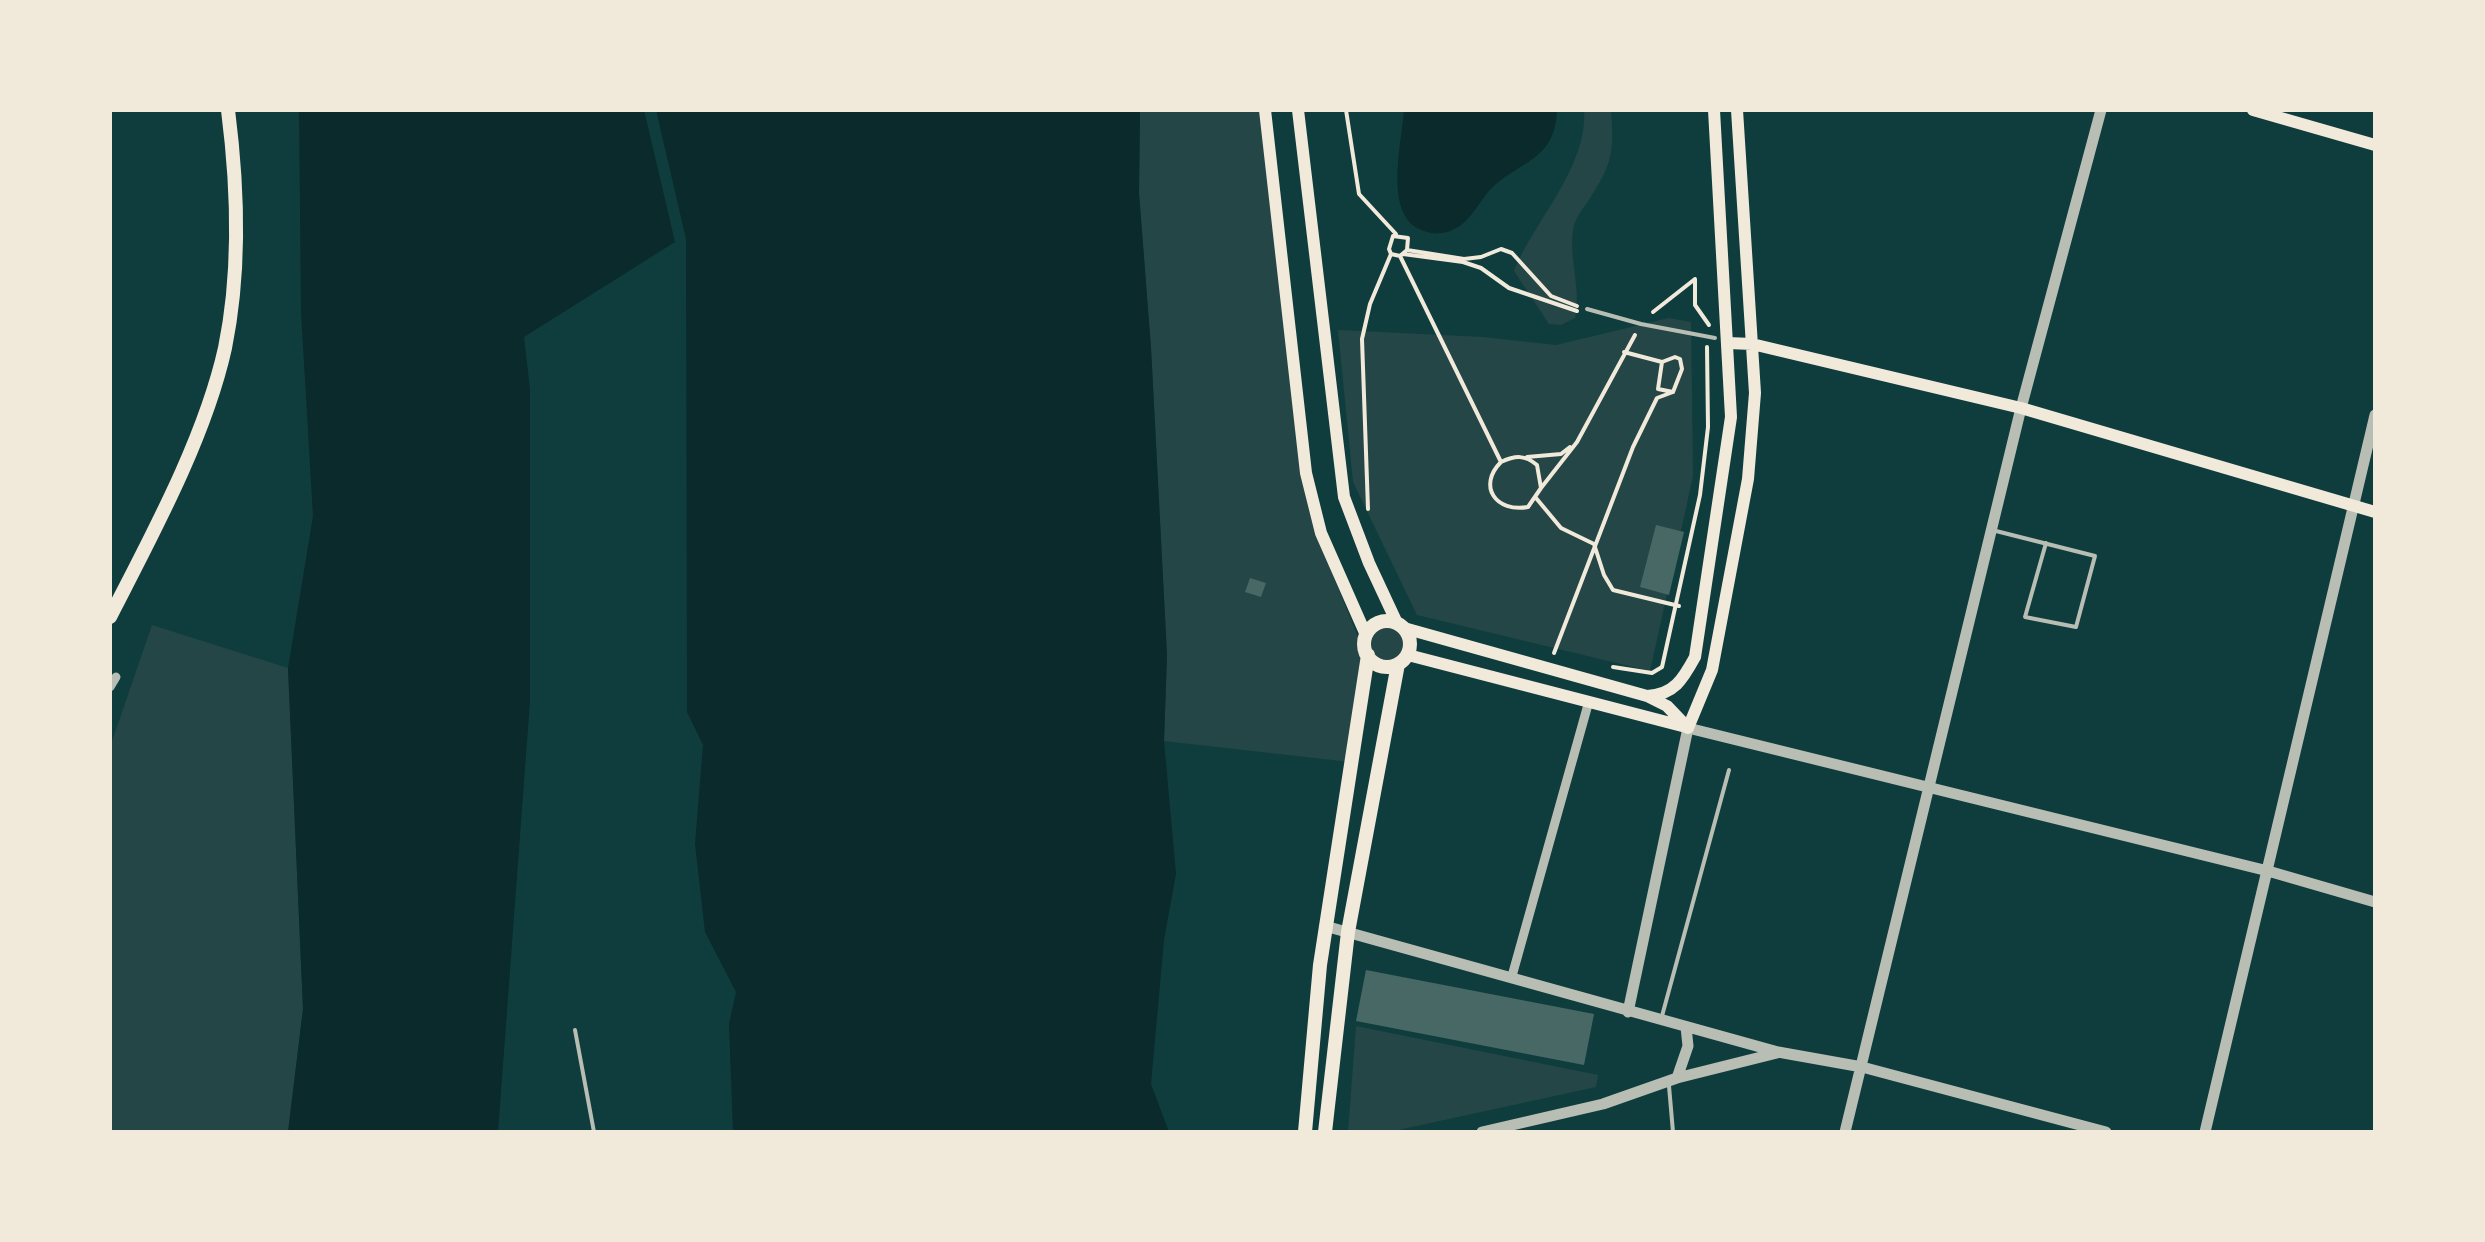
<!DOCTYPE html>
<html>
<head>
<meta charset="utf-8">
<style>
	body { margin:0 }
	#map { position:relative; width:2485px; height:1242px; overflow:hidden; background:#0f3d3e; font-family:"Fira Sans",sans-serif }
	canvas { display:block }
	.frame { position:absolute; inset:0; border:112px solid #f1e9da; pointer-events:none }
</style>
</head>
<body>
<div id="map">
<canvas width="2485" height="1242"></canvas>
<div class="frame"></div>
</div>
<script>
const g = document.querySelector('canvas').getContext('2d');
g.lineJoin = 'round';
function fillPath(path, color) { g.fillStyle = color; g.fill(path, 'evenodd'); }
function stroke(path, color, width, dash) { g.strokeStyle = color; g.lineWidth = width; g.lineCap = dash ? 'butt' : 'round'; g.setLineDash(dash || []); g.stroke(path); }
fillPath(new Path2D(`
	M1140 110H1261L1320 543 1362 647V672L1350 762 1164 741 1167 655 1151 348 1139 193Z
	M1584 110H1611C1614 151 1613 163 1590 198 1585 206 1577 215 1574 225 1567 255 1582 287 1575 318L1561 325 1549 324 1514 271C1534 221 1588 167 1584 110Z
	M1669 318 1691 322 1693 476 1650 671 1417 615 1353 482 1338 330 1483 337 1556 345Z
	M1367 645a20 20 0 1 1 40 0a20 20 0 1 1-40 0Z
	M152 625 288 668 303 1009 288 1132H110V747Z
	M1356 1026 1598 1075 1596 1087 1389 1132H1348Z`), '#244646');
fillPath(new Path2D(`
	M299 110H644L675 242 524 337 530 389V701L498 1132H288L303 1009 288 668 313 516 301 312Z
	M656 110H1140L1139 193 1151 348 1167 655 1164 741 1176 874 1164 940 1151 1084 1169 1132H733L729 1024 736 992 705 932 695 844 703 745 687 712 686 239Z
	M1404 110H1557C1555 157 1527 159 1496 184 1482 195 1475 215 1461 225 1450 233 1437 236 1424 231 1382 218 1402 143 1404 110Z`), '#0a2a2b');
fillPath(new Path2D(`
	M1656 525 1684 532 1669 595 1640 587Z
	M1250 578 1266 583 1261 597 1245 592Z
	M1366 970 1594 1014 1584 1065 1356 1021Z`), '#486865');
stroke(new Path2D(`
	M1346 110 1359 194 1396 234
	M1407 250 1408 238 1393 236 1389 249 1391 254 1400 256 1407 250 1464 259 1481 257 1501 249 1512 253 1551 296 1577 306
	M1403 254 1463 262 1481 268 1509 288 1577 311
	M1400 256 1501 462C1516 455 1525 455 1537 465L1541 488 1528 507C1496 513 1477 486 1501 462
	M1695 279V305L1709 325
	M1653 312 1695 279
	M1624 352 1662 362
	M1527 457 1561 454 1570 447
	M1541 488 1577 442 1635 335
	M1536 498 1561 528 1594 544 1604 575 1613 590 1679 606
	M1368 509 1362 339 1370 304 1391 254
	M1554 653 1633 447 1657 398 1673 392 1682 369 1680 359 1675 357 1662 362 1658 389 1673 392
	M1613 667 1652 673 1662 667 1700 495 1708 427 1707 347`), '#f1e9da', 4);
stroke(new Path2D(`
	M1587 309 1641 324 1715 338
	M1996 531 2095 556 2076 627 2025 617 2046 543
	M1662 1016 1729 770
	M575 1030 594 1132
	M1669 1086 1673 1132`), '#b8beb3', 4);
stroke(new Path2D(`
	M110 687 116 677
	M1512 976 1589 701`), '#b8beb3', 9);
stroke(new Path2D(`
	M1325 926 1778 1052 1862 1067 2106 1132
	M1628 1012 1688 728 2268 871 2375 902
	M1677 1078 1688 1046 1686 1027
	M1482 1132 1603 1104 1677 1078 1777 1053
	M1845 1132 2021 408 2101 110
	M2205 1132 2375 415`), '#b8beb3', 11);
stroke(new Path2D(`
	M1265 110 1306 473 1321 533 1366 635
	M1298 110 1344 497 1369 563 1397 623
	M2253 110 2375 145
	M1728 343 1752 344 2021 408 2375 512
	M1404 628 1647 696 1667 706 1688 728
	M1408 655 1686 727
	M1647 696C1674 695 1683 679 1695 657L1731 417 1714 110
	M1688 728 1712 670 1748 479 1755 393 1737 110`), '#f1e9da', 12);
stroke(new Path2D(`
	M110 617C152 535 205 438 225 348 241 270 238 188 228 110
	M1364 644a23 23 0 1 1 46 0a23 23 0 1 1-46 0Z
	M1305 1132 1320 965 1368 655
	M1325 1132 1348 932 1398 664`), '#f1e9da', 14);
</script>
</body>
</html>
